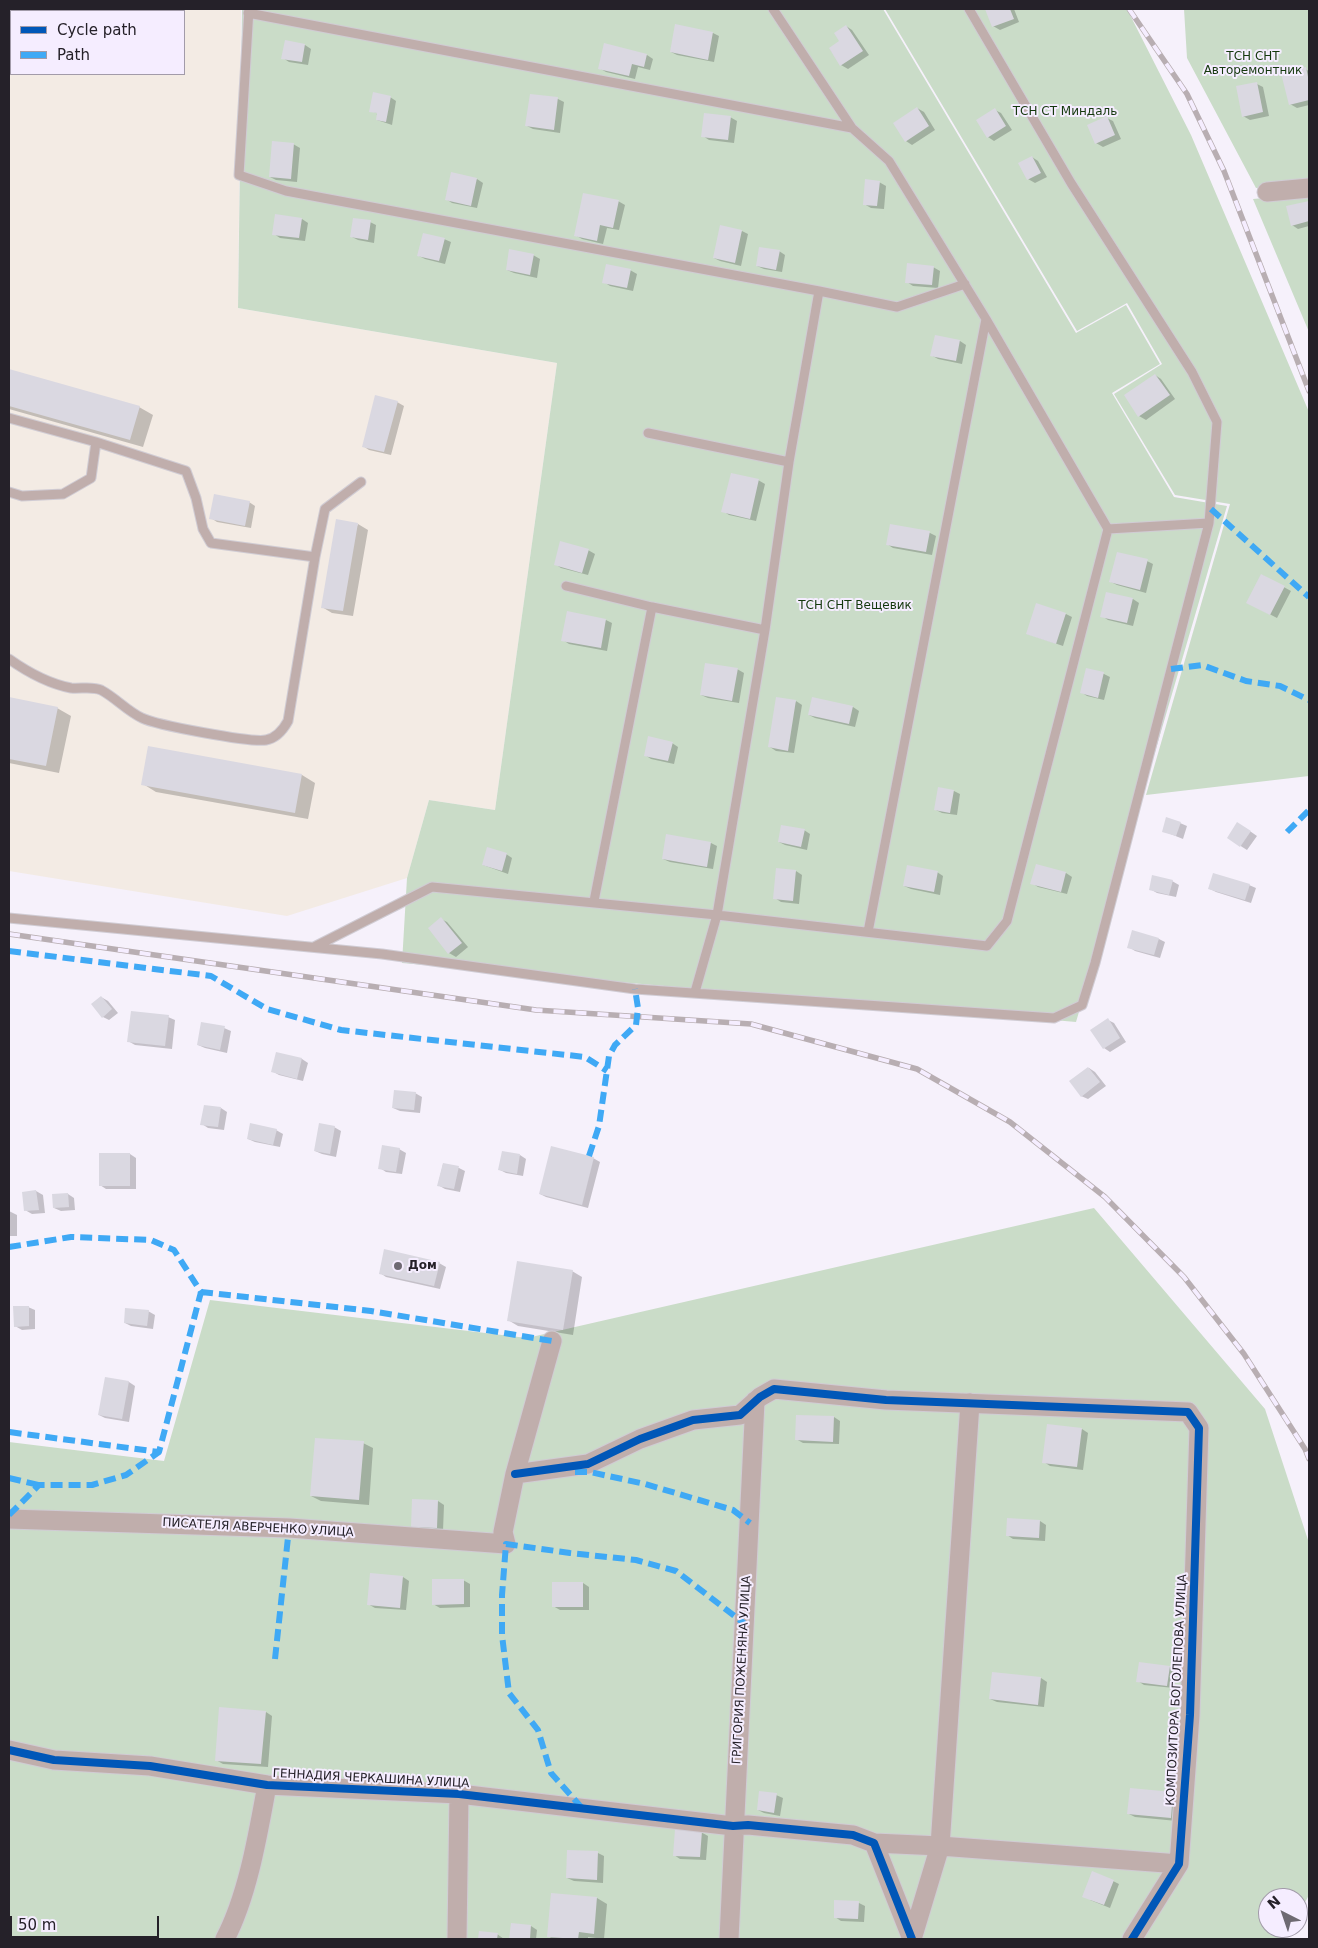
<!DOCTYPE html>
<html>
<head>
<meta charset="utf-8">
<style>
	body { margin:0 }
	#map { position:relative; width:1318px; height:1948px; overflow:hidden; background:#f6f1fb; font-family:"DejaVu Sans",sans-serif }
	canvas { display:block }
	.frame { position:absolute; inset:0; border:10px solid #252129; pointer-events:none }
	.legend { position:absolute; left:10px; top:10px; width:175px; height:65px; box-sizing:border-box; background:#f5edff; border:1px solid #a29ba9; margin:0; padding:6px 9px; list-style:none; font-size:15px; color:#252129 }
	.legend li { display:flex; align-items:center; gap:10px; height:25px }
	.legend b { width:25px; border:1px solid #a29ba9 }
	.north { position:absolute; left:1258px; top:1888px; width:50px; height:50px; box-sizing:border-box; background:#f5edff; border:1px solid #a29ba9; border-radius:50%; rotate:319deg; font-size:14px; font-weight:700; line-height:20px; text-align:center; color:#252129 }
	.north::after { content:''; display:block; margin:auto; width:18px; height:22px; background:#6e6a72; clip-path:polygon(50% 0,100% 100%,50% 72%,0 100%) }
	.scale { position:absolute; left:10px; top:1916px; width:149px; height:22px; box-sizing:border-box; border:2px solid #252129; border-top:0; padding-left:6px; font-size:15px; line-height:18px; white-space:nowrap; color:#252129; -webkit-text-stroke:4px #f5edff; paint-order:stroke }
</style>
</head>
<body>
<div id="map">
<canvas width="1318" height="1948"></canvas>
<div class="frame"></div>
<ul class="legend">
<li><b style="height:6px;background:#0057b8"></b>Cycle path</li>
<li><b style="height:6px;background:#3fa9f5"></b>Path</li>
</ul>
<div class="north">N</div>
<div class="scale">50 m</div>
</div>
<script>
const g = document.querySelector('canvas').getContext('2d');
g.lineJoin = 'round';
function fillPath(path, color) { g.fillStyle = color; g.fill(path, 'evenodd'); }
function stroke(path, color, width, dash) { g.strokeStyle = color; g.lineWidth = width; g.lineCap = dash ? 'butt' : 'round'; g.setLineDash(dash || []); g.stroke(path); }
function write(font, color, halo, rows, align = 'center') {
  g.font = font + ' "DejaVu Sans",sans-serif'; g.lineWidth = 4; g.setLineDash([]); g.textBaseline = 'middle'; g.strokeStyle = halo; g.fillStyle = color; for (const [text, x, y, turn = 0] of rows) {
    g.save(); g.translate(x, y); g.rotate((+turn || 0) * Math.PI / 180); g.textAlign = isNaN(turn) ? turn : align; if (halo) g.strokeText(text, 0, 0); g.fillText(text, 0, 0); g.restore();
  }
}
fillPath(new Path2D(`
	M9 9H241L238 308 557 363 495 810 429 800 407 878 287 916 9 871ZM11 11H184V74H11Z`), '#f3ebe4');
fillPath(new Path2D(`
	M242 9H883L1076 333 1126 305 1160 364 1112 393 1174 497 1227 506 1076 1022 402 963 407 878 429 800 495 810 557 363 238 308Z
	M885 9H1127L1191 135 1309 412V776L1146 795 1230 504 1175 495 1114 394 1162 364 1127 303 1077 331Z
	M1184 9H1309V183L1256 188 1187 58Z
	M1309 194V332L1253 199Z
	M1094 1208 1265 1409 1309 1543V1895L1298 1915V1898H1268V1928H1291L1284 1939H9V1442L164 1461 210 1300 527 1338Z`), '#cadcc8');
fillPath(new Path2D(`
	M987 9H1014L1019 22 1000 30 993 26Z
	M676 25 713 33 719 36 714 62 677 55 671 52Z
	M846 26 852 30 869 55 848 69 841 65 830 49 841 42Z
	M286 42 305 45 311 49 308 65 289 62 283 58Z
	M647 55 653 59 650 70 638 67 635 79 606 72 599 68Z
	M1305 69 1309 71V105L1297 108 1290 104Z
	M1257 84 1263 87 1269 116 1250 120 1243 116Z
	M531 95 558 99 564 102 560 133 533 129 527 126Z
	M390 97 396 101 392 125 377 120 378 115 376 114 383 115 371 111Z
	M917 108 924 112 935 130 912 145 906 141Z
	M995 110 1001 113 1012 130 994 141 988 137Z
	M730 117 737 121 734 143 709 140 703 136Z
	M1107 118 1113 121 1121 139 1103 147 1096 143Z
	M293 144 300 148 297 182 276 180 270 177Z
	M1032 157 1038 161 1047 177 1035 183 1028 179 1020 163Z
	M477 179 483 183 477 208 452 203 446 199Z
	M879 182 886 186 884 209 871 208 864 204Z
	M618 201 625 205 619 230 607 228 603 244 582 239 575 235Z
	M1309 202V226L1298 229 1292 225 1288 207Z
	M302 219 308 223 305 241 280 238 274 234Z
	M370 222 376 225 374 243 358 240 352 237Z
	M742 231 748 234 741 266 720 261 714 258Z
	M444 239 451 242 445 264 425 259 419 256Z
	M779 251 785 255 782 272 764 269 757 266Z
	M533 255 540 259 537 278 514 273 507 270Z
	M933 267 940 271 938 288 913 286 907 282Z
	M630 270 637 274 633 291 610 286 604 282Z
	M936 336 960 341 966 345 962 364 938 359 931 355Z
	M9 371 139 407 153 415 143 447 9 409Z
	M1155 375 1161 379 1175 399 1146 420 1139 416Z
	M397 402 404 406 391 455 369 450 363 446Z
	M758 480 765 484 756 521 729 515 723 511Z
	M249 502 255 506 251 528 217 522 211 518Z
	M358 524 368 530 353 616 332 613 322 607Z
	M891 525 930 533 936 536 932 555 893 548 887 544Z
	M588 550 595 554 588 575 561 568 555 564Z
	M1147 561 1153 564 1146 593 1117 585 1111 582Z
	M1262 575 1291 591 1277 618 1254 606Z
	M1107 593 1133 599 1139 603 1133 626 1108 620 1102 616Z
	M1066 614 1072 617 1063 646 1028 634Z
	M606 620 612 623 607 651 569 644 563 640Z
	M737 669 744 673 739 703 708 698 701 695Z
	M1087 669 1104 674 1110 677 1104 700 1087 696 1081 692Z
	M9 698 57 708 71 716 59 773 9 763Z
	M796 701 802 705 794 753 776 751 770 747Z
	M853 707 859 711 855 727 815 718 809 715Z
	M672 743 678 747 674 764 651 759 645 755Z
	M302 775 315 783 308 819 156 792 143 784Z
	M939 788 954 791 960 794 957 815 942 813 936 810Z
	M1180 823 1187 826 1183 839 1163 831Z
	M1244 827 1257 836 1247 850 1228 838Z
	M804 830 810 834 807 850 785 845 779 842Z
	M667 836 711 843 717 846 713 869 670 862 663 859Z
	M506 854 512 858 508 874 483 865Z
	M796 871 802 875 799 904 781 902 775 898Z
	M937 872 943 876 940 895 911 889 904 886Z
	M1066 873 1072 877 1067 894 1038 887 1032 883Z
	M1172 881 1179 885 1176 897 1157 893 1150 889Z
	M1249 885 1256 888 1251 903 1216 892 1210 889Z
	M441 919 447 922 468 947 456 957 449 953 429 928Z
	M1159 939 1165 942 1160 958 1135 951 1129 947Z
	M101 997 108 1001 118 1013 109 1020 103 1017Z
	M168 1017 175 1020 172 1049 135 1045 128 1041Z
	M1108 1020 1114 1023 1126 1042 1110 1052 1104 1048Z
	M224 1028 231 1031 227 1053 205 1048 198 1045Z
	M277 1053 302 1059 308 1063 303 1081 279 1075 272 1071Z
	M1089 1068 1095 1072 1106 1086 1088 1099 1081 1096Z
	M415 1093 422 1097 420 1113 400 1111 393 1108Z
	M221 1108 227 1112 224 1130 208 1128 202 1124Z
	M334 1127 341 1131 336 1157 322 1154 315 1151Z
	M276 1130 283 1134 280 1147 255 1142 248 1139Z
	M399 1149 406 1153 402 1174 386 1172 380 1168Z
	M130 1154 136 1158V1189H106L100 1185Z
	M520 1155 526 1159 523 1176 506 1173 500 1170Z
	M593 1158 600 1162 588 1208 546 1197 540 1194Z
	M443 1164 459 1168 465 1171 460 1192 445 1189 438 1185Z
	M36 1191 43 1195 45 1213 32 1214 25 1210Z
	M68 1194 74 1198 75 1210 61 1211 54 1208Z
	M9 1211 17 1215V1236H9Z
	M439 1263 446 1267 440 1289 386 1277 380 1273Z
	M572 1271 582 1277 573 1335 518 1326 508 1320Z
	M28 1307 35 1310V1329L22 1330 15 1326Z
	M148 1311 155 1315 153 1329 131 1326 125 1323Z
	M106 1378 129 1382 135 1386 129 1422 105 1418 99 1415Z
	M834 1417 840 1421 839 1444 803 1443 796 1439Z
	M1082 1429 1088 1433 1083 1470 1050 1466 1044 1462Z
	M363 1443 373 1448 369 1505 321 1501 311 1496Z
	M438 1501 444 1505 443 1531 419 1530 412 1526Z
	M1040 1521 1046 1525 1045 1541 1013 1539 1007 1535Z
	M403 1577 409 1581 406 1610 375 1608 368 1604Z
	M463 1580 470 1584V1607L440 1608 433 1604Z
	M583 1583 589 1587V1610H560L553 1606Z
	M1170 1667 1176 1671 1174 1688 1144 1685 1138 1681Z
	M1041 1678 1047 1682 1044 1707 997 1702 990 1699Z
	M266 1712 272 1716 268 1767 223 1764 216 1760Z
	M1173 1793 1179 1797 1177 1821 1135 1817 1129 1814Z
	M776 1795 783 1798 780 1816 764 1813 758 1810Z
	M701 1832 708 1836 706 1860 680 1859 674 1855Z
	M598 1853 604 1856 603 1883 574 1881 567 1878Z
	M1113 1881 1119 1884 1110 1908 1090 1900Z
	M552 1894 597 1898 607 1904 604 1939 588 1937V1939H553L548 1936Z
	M836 1902 859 1903 865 1906 864 1922 841 1921 835 1917Z
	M512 1924 531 1926 537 1930 536 1939H510Z
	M480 1932 497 1934 504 1939H480Z`), '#0003');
fillPath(new Path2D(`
	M985 9H1010L1014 19 992 27Z
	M675 24 713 32 708 60 670 52Z
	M846 25 863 51 840 66 829 48 839 41 834 33Z
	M285 40 305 44 302 62 281 59Z
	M604 43 647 54 644 67 632 64 629 76 598 69Z
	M1306 67 1309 82V100L1289 105 1281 73Z
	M1257 82 1263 112 1242 117 1236 86Z
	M373 92 391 96 386 122 376 120 377 113 369 112Z
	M530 94 558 97 554 130 525 126Z
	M917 107 929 126 905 142 893 123Z
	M995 108 1006 126 987 138 976 120Z
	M704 113 731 116 728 140 701 137Z
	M1107 116 1115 135 1095 144 1087 125Z
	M272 141 294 143 291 179 269 177Z
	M1032 156 1041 173 1027 180 1018 163Z
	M451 172 477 178 471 206 445 200Z
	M865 179 880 181 877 206 863 205Z
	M583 193 619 200 613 228 600 225 597 241 574 236Z
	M1309 201V221L1291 226 1286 206Z
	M275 214 302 218 299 238 272 235Z
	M353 218 371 220 368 240 350 237Z
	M720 225 742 230 735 263 713 258Z
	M423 233 445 238 439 261 417 256Z
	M759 247 780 250 776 270 756 266Z
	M509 249 534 254 530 275 506 270Z
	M907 263 934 266 932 285 905 283Z
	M606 264 631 269 627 288 602 283Z
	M935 335 960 340 956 361 930 356Z
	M9 369 140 406 130 440 9 406Z
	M1155 374 1170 395 1138 417 1124 395Z
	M375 395 398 401 384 452 362 447Z
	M731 473 759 479 750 519 721 512Z
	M214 494 250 501 245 526 209 519Z
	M336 519 358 523 343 611 321 608Z
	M890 524 930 531 926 552 886 545Z
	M560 541 589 549 582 573 554 565Z
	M1117 552 1148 559 1140 590 1109 582Z
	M1261 574 1285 586 1270 615 1246 603Z
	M1106 592 1133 598 1127 623 1100 617Z
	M1036 603 1066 613 1056 644 1026 634Z
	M567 611 606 619 601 648 561 641Z
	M705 663 738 668 732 701 700 695Z
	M1086 668 1104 672 1098 698 1080 693Z
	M9 697 58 707 46 766 9 759Z
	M776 697 796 700 788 751 768 747Z
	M812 697 853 706 849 724 808 715Z
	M648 736 673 742 668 761 644 756Z
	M148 746 302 774 295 813 141 785Z
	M938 787 954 790 950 813 934 810Z
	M1166 817 1181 822 1176 836 1162 832Z
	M1237 822 1251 831 1240 847 1227 838Z
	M781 825 805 829 801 847 778 842Z
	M666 834 711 842 707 867 662 859Z
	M487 847 507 853 502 871 482 865Z
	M1036 864 1066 872 1061 892 1030 884Z
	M907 865 938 871 934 892 903 886Z
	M776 868 796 870 793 901 773 899Z
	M1213 873 1250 884 1245 900 1208 889Z
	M1152 875 1173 880 1169 895 1149 890Z
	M441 917 462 943 448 954 428 928Z
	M1132 930 1159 938 1154 955 1127 948Z
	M101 996 112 1009 102 1018 91 1004Z
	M131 1011 169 1015 165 1046 127 1042Z
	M1108 1018 1120 1038 1103 1049 1090 1030Z
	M201 1022 225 1026 220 1050 197 1045Z
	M276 1052 302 1058 297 1079 271 1072Z
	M1088 1067 1100 1082 1081 1097 1069 1081Z
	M394 1090 416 1092 414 1110 392 1108Z
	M204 1105 221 1107 218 1127 200 1125Z
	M250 1123 277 1129 273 1145 247 1139Z
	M319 1123 335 1126 330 1154 314 1151Z
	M382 1145 400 1148 396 1172 378 1169Z
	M551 1146 594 1157 582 1205 539 1194Z
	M502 1151 520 1154 517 1174 498 1170Z
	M99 1153H130V1186H99Z
	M443 1163 459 1166 454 1189 437 1186Z
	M36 1190 39 1210 24 1211 22 1192Z
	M68 1193 69 1207 53 1208 52 1194Z
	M384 1249 440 1262 434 1286 379 1274Z
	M517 1261 573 1270 563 1330 507 1321Z
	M13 1306H29V1326L14 1327Z
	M125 1308 149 1310 147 1326 124 1323Z
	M105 1377 129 1381 122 1419 98 1415Z
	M796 1415 834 1416 833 1442 795 1440Z
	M1047 1424 1082 1428 1077 1467 1042 1463Z
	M315 1438 364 1441 359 1500 310 1496Z
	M412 1499 438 1500 437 1528 411 1527Z
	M1007 1518 1040 1520 1039 1538 1006 1536Z
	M370 1573 403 1576 400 1608 367 1605Z
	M432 1579H464V1604L432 1605Z
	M552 1582H583V1607H552Z
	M1139 1662 1170 1666 1167 1686 1136 1682Z
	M992 1672 1041 1677 1038 1705 989 1699Z
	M219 1707 266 1711 261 1764 215 1761Z
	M1130 1788 1173 1792 1171 1818 1127 1814Z
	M759 1791 777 1793 774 1813 757 1810Z
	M675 1829 702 1831 700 1857 673 1856Z
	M567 1850 598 1851 597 1880 566 1878Z
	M1092 1871 1114 1880 1104 1905 1082 1897Z
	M551 1893 597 1897 594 1934 579 1932 578 1939 547 1937Z
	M834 1900 859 1901 858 1919 834 1918Z
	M511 1923 531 1925 530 1939H509Z
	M479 1931 498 1933 497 1939H478Z`), '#dad8e1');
const service = new Path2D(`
	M249 9 239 175 286 191 819 291 897 307 965 284
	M773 9 852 128 889 161 986 319 1108 529 1209 523
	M248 13 852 128
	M819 291 789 462 765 630 717 915 987 946 1007 921 1108 529
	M9 418 96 442 186 471 196 498 203 529 211 543 315 557
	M648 433 789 462
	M9 492 22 496 63 494 91 478 96 442
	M566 586 652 607 765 630
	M9 659C26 671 50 684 71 688 80 689 93 686 101 690 116 698 127 711 142 718 156 725 252 743 266 740 277 738 283 730 288 721L315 557 325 509 361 482
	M594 901 652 607
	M9 918 382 954 635 989 1054 1018 1082 1005 1095 963 1209 523 1217 422 1192 372 1071 183 969 9
	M868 932 986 319
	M314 947 432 887 717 915 695 992`);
const minor = new Path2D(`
	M1267 192 1309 188
	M515 1474 588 1464 640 1439 693 1420 740 1415 760 1397 774 1389 886 1400 1188 1412 1199 1428 1190 1715 1179 1864 1132 1939
	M9 1519 289 1528 506 1544 503 1532 515 1474 552 1341
	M9 1750 54 1760 150 1766 267 1785 459 1794 733 1826 748 1825 853 1835 874 1843 912 1939
	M874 1843 940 1846 1179 1864
	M225 1939C248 1895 258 1834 267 1785
	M457 1939 459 1794
	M729 1939 755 1401
	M912 1939 940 1846 970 1403`);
stroke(service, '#d0ccd4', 11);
stroke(minor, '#d0ccd4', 21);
stroke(service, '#c0aeac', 9);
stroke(minor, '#c0aeac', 19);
const rail = new Path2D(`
	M1129 9 1187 94 1224 171 1309 391
	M9 934 536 1010 751 1024 917 1069 1010 1122 1105 1197 1184 1277 1244 1354 1305 1449 1309 1459`);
stroke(rail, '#b8aeb2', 5.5);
stroke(rail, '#f5edff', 4, [11]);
stroke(new Path2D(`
	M1211 509 1309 597
	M1171 669 1202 665 1246 681 1280 686 1309 700
	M1287 832 1309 810
	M9 951 211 976 267 1009 341 1030 585 1057 607 1071
	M589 1156 599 1126 609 1056 615 1045 636 1025 638 1008 635 989
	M9 1247 71 1237 151 1240 174 1250 201 1292 159 1452 9 1432
	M201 1292 371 1311 552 1341
	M575 1472H590L645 1484 733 1510 750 1523
	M9 1478 39 1485
	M9 1515 39 1485H92L126 1475 159 1452
	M275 1659 289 1528
	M582 1808 551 1773 538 1730 509 1693 502 1635V1595L506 1544 570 1553 636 1560 676 1571 745 1624`), '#3fa9f5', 6, [12, 6]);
stroke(new Path2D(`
	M515 1474 588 1464 640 1439 693 1420 740 1415 760 1397 774 1389 886 1400 1188 1412 1199 1428 1190 1715 1179 1864 1132 1939
	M9 1750 54 1760 150 1766 267 1785 459 1794 733 1826 748 1825 853 1835 874 1843 912 1939`), '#0057b8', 8);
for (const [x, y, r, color] of [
	[398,1266,5,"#6e6a72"]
]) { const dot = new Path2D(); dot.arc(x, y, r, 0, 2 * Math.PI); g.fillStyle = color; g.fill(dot); stroke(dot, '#f5edff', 2); }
write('12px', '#14380d', '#f5edff', [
	["ТСН СНТ",1253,57],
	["Авторемонтник",1253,71],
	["ТСН СТ Миндаль",1065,112],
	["ТСН СНТ Вещевик",855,606]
]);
write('bold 12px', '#252129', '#f5edff', [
	["Дом",408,1266]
], 'left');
write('12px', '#252129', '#f5edff', [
	["ПИСАТЕЛЯ АВЕРЧЕНКО УЛИЦА",258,1528,3],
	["ГРИГОРИЯ ПОЖЕНЯНА УЛИЦА",742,1670,-87],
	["КОМПОЗИТОРА БОГОЛЕПОВА УЛИЦА",1177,1690,-87],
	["ГЕННАДИЯ ЧЕРКАШИНА УЛИЦА",371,1779,3]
]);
</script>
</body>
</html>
